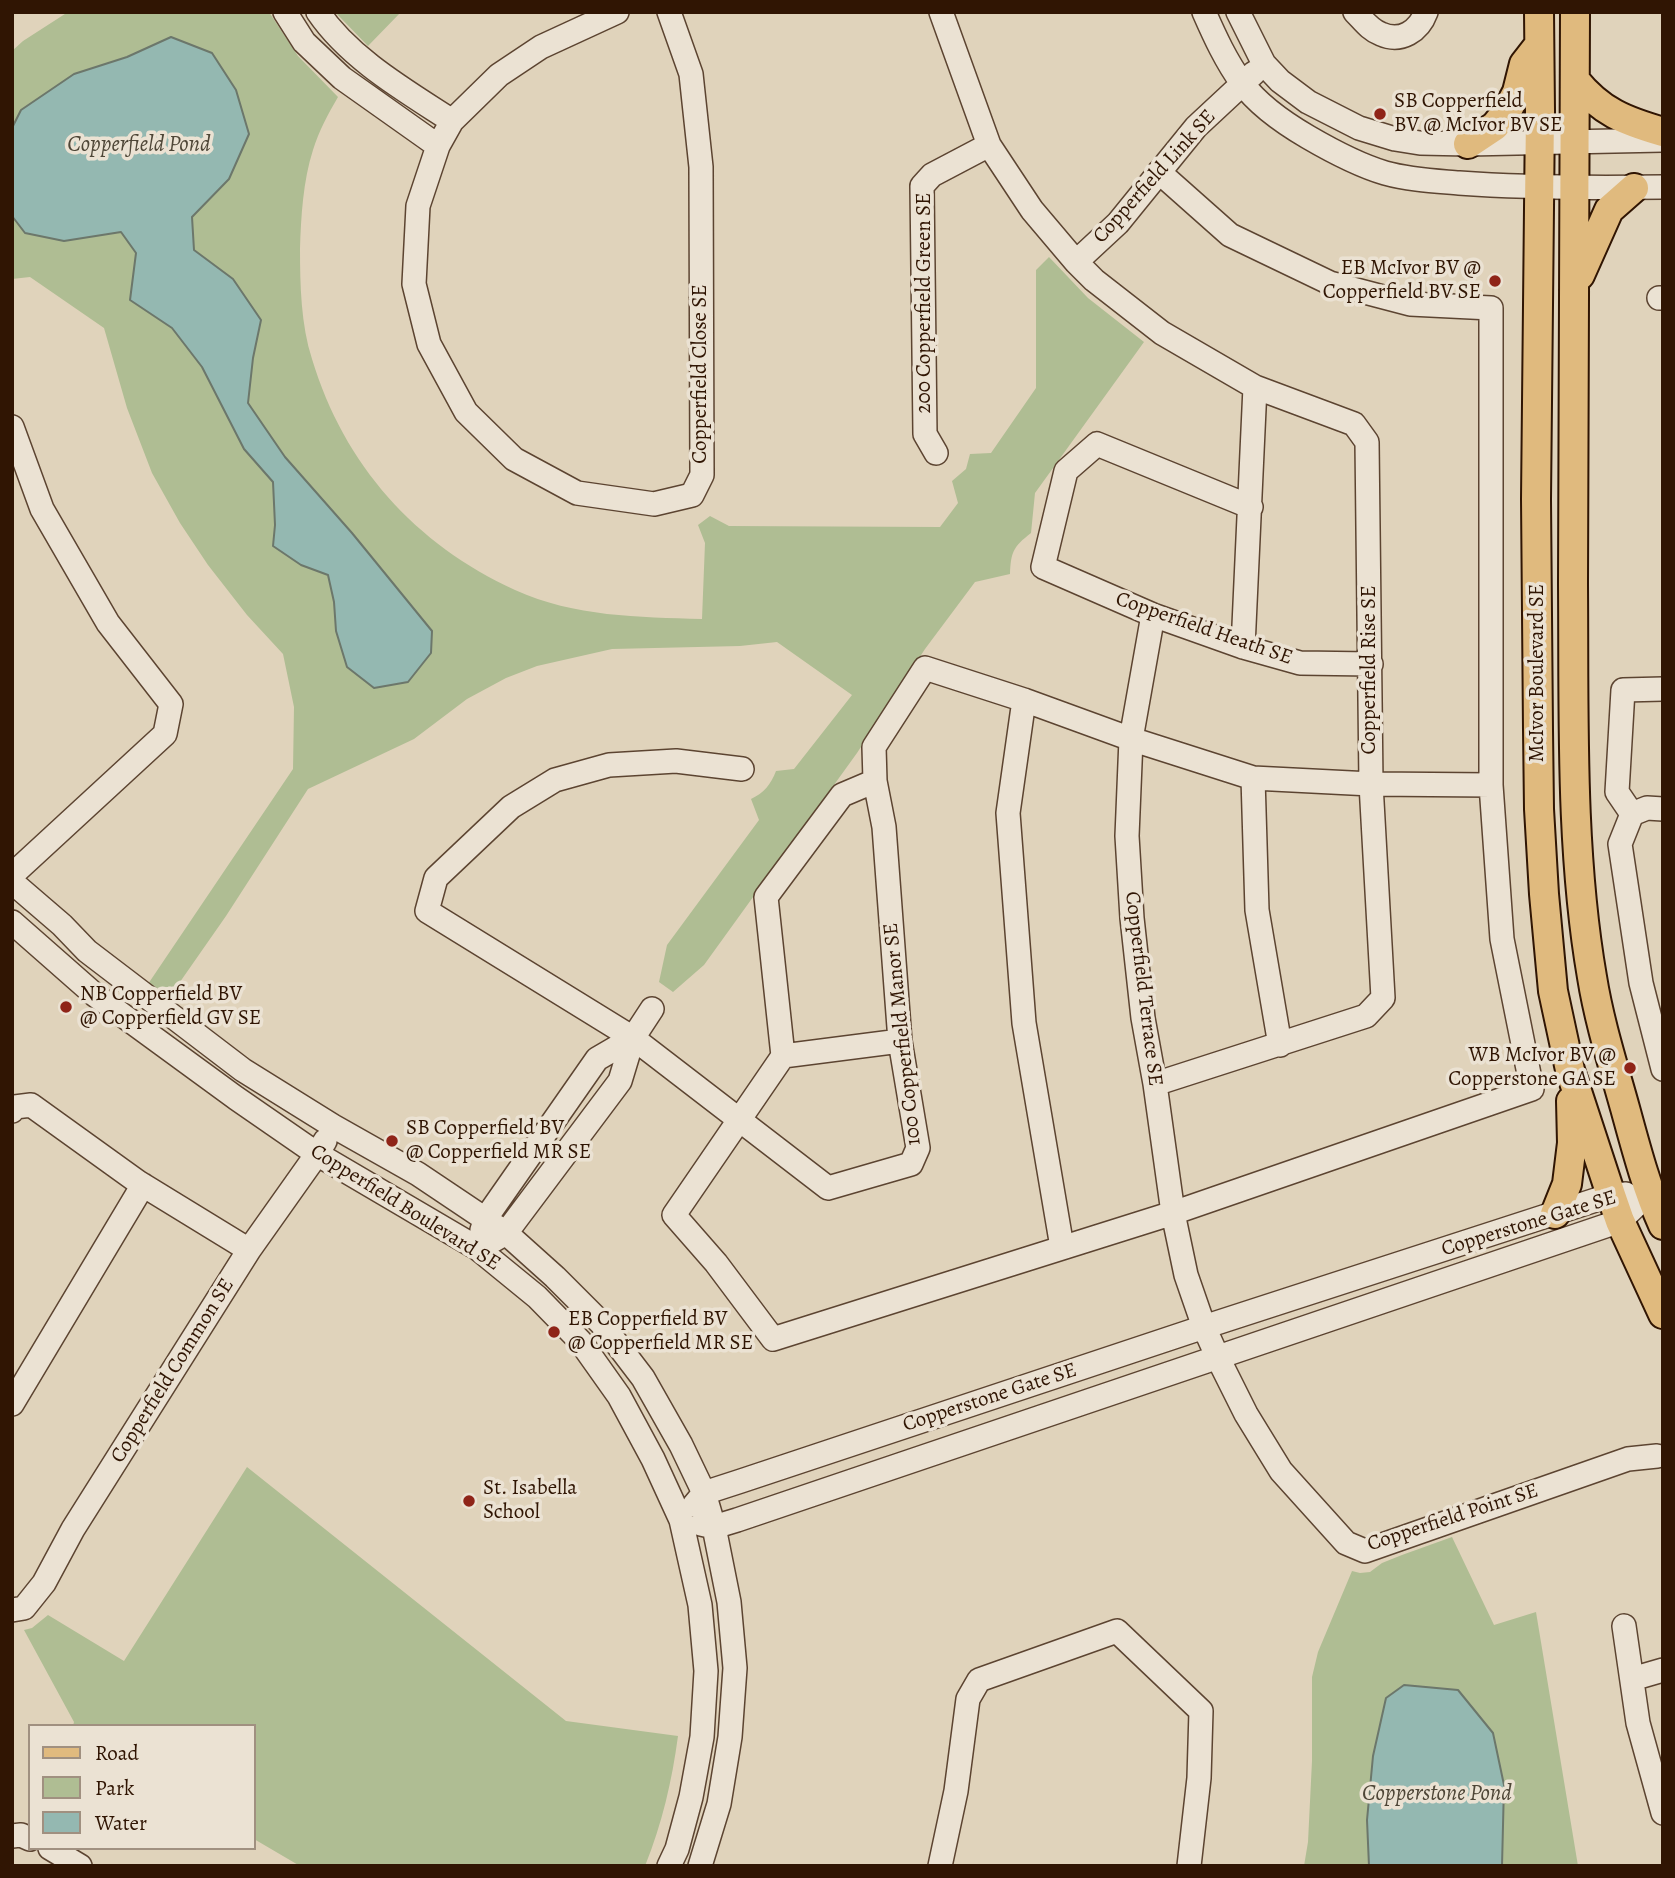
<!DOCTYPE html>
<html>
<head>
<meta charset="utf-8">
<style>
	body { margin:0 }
	#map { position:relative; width:1675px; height:1878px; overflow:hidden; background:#e0d3bb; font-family:Alegreya,serif }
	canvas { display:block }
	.frame { position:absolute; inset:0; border:14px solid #301503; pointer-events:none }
	.legend { position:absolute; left:28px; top:1724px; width:228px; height:126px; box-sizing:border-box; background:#ebe2d3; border:2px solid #a09080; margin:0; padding:9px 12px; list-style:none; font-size:21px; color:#301503 }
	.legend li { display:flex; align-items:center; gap:14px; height:35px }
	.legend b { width:35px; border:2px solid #a09080 }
</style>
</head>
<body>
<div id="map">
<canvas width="1675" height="1878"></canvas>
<div class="frame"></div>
<ul class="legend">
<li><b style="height:9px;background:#e0ba7e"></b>Road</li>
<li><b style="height:19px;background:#afbd93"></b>Park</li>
<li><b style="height:19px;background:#94b8b1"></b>Water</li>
</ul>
</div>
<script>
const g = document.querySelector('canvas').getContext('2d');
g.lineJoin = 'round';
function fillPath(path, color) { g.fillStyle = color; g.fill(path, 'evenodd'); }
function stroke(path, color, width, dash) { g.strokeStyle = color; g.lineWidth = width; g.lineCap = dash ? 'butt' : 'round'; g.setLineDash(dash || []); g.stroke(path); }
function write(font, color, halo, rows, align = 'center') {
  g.font = font + ' Alegreya,serif'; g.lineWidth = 7; g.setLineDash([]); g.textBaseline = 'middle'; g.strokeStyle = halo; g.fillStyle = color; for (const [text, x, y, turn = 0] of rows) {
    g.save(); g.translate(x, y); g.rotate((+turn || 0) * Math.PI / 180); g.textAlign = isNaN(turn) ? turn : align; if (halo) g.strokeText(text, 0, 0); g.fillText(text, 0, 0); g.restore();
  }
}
fillPath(new Path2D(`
	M68 12H269L298 56 338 97C328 114 319 131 313 150 303 181 301 217 300 249 300 285 301 325 312 359 344 465 415 544 515 590 575 617 638 617 702 619L705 543 698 525 710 516 729 526 940 527 958 503 952 481 966 469 970 454 991 453 1036 388V270L1049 257 1088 298 1144 342 1035 493 1031 533C1013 547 1011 552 1010 574L975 582 925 649 857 753 704 965 673 992 659 982 667 945 759 820 751 799C764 793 771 784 776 771L794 769 852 695 777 642 740 646 612 649 537 666 506 678 467 699 414 739 308 789 226 916 166 1002 146 987 293 769 294 707 283 654 247 615 208 565 180 523 152 473 127 408 104 328 30 277 12 279V51L23 41Z
	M335 12H401L368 46Z
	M247 1467 566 1721 678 1736C672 1781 662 1824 645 1866H300L254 1839V1726H73L74 1722 24 1630 32 1628 48 1615 124 1661Z
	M1452 1537 1494 1625 1536 1612 1578 1866H1304L1308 1842 1312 1761V1677L1318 1652 1352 1571 1360 1573 1370 1572 1382 1563 1402 1555Z`), '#afbd93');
const water = new Path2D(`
	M171 37 212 53 236 90 249 134 229 179 192 217 194 250 233 279 261 320 253 358 248 403 285 457 352 533 432 631 431 653 408 682 374 688 347 667 336 631 334 602 328 575 301 565 273 546 275 525 273 482 244 449 202 367 172 328 130 300 136 253 121 232 64 241 25 233 12 216V128L21 110 74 74 127 57Z
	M1404 1685 1458 1690 1493 1733 1504 1785 1502 1866H1369L1367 1820 1373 1756 1386 1698Z`);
fillPath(water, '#94b8b1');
stroke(water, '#6c776b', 2);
const minor = new Path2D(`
	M285 12 304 42 342 78 438 146
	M318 12C350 59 406 91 452 121
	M617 12 541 47 499 75 452 121 438 146 418 206 414 284 429 344 466 412 514 459 577 493 654 504 692 495 702 475 701 167 691 74 669 12
	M941 12 989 145 1032 210 1076 262 1094 280 1162 333 1255 387 1354 424 1367 442 1371 784 1383 998 1366 1016 1155 1084
	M1204 12C1215 37 1226 61 1242 83 1259 106 1284 123 1308 137 1332 151 1358 165 1385 173 1410 180 1435 181 1459 183 1527 188 1595 188 1663 187
	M1238 12 1264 64 1280 81 1308 102 1359 128 1395 139 1420 143 1468 144 1663 140
	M1355 12C1363 20 1370 30 1381 34 1401 43 1419 31 1426 12
	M1159 172 1230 235 1330 283 1410 304 1491 308V785L1502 939 1532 1089 1173 1213 773 1339 716 1263 674 1215 783 1056 766 897 842 795 875 781 874 747 925 668 1024 700 1131 739 1253 778 1371 784 1491 785
	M1076 262 1118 223 1196 127 1254 73
	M1659 298H1663
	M12 427 42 509 108 623 171 704 165 734 12 875
	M936 453 925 434 922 186 932 175 989 145
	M1251 507 1097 444 1066 471 1043 567 1153 615 1243 647 1300 663 1371 664
	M1153 615 1131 739 1127 836 1132 918 1143 1018 1155 1084 1173 1213 1186 1275 1204 1327 1218 1358 1246 1414 1281 1471 1346 1543 1365 1551 1628 1459 1657 1456
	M1243 647 1255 387
	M1024 700 1008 813 1024 1023 1062 1247
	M742 769 676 761 609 765 555 780 511 807 436 878 427 911 633 1038 828 1188 911 1164 918 1148 900 1041 884 827 875 781
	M1253 778 1257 910 1280 1045
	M1663 809 1647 808 1632 814 1620 844 1641 983 1663 1069
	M1632 814 1617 792 1623 690 1663 689
	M12 882 62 925 87 951 243 1070 333 1126 418 1174 506 1233 555 1277 601 1323 643 1378 681 1445 704 1493 714 1527 729 1602 735 1668 730 1737 719 1804 700 1866
	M12 922 95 995 236 1098 317 1154 477 1248 537 1297 580 1341 619 1396 653 1459 681 1520 700 1605 706 1671 702 1737 691 1797 677 1849 669 1866
	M783 1056 900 1041
	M12 1111 15 1107 31 1105 138 1182 249 1250
	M482 1230 486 1218 597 1059 633 1038
	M494 1240 506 1233 620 1081 633 1038 652 1009
	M12 1404 143 1185
	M694 1505 704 1493 741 1481 1204 1327 1611 1195 1626 1194
	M701 1524 714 1527 737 1520 1620 1221 1649 1193
	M12 1610 24 1608 44 1583 73 1529 249 1250 317 1154 325 1141
	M1624 1626 1638 1723 1663 1813
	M1632 1679 1663 1670
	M12 1836 21 1835 30 1839
	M50 1848 80 1866
	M940 1866 956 1791 968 1699 979 1680 1117 1631 1201 1711 1199 1778 1189 1866`);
const major = new Path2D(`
	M1539 12 1540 111 1536 499 1538 730 1539 809 1544 894 1553 991 1570 1070 1611 1195 1620 1221 1663 1314
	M1575 12C1575 203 1572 394 1573 584 1574 713 1570 850 1592 977 1599 1021 1613 1065 1625 1108 1636 1148 1646 1187 1663 1225
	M1575 80C1601 112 1625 121 1663 132
	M1468 144 1495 126 1507 111 1517 92 1524 64 1538 46
	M1580 275 1609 210 1634 188
	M1555 1214 1567 1184 1572 1143 1571 1101`);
stroke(minor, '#5c4431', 26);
stroke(major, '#301503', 32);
stroke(minor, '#ebe2d3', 23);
stroke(major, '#e0ba7e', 28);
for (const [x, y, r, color] of [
	[1380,114,7,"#8f2418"],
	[1495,281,7,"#8f2418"],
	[66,1007,7,"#8f2418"],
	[1630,1068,7,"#8f2418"],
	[392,1141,7,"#8f2418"],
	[554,1332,7,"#8f2418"],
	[469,1501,7,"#8f2418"]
]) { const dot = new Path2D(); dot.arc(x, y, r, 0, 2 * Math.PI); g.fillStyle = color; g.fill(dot); stroke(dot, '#ebe2d3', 2.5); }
write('21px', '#301503', '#ebe2d3', [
	["SB Copperfield",1394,102],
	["BV @ McIvor BV SE",1394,126],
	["EB McIvor BV @",1481,269,"right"],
	["Copperfield BV SE",1481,293,"right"],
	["NB Copperfield BV",80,995],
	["@ Copperfield GV SE",80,1019],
	["WB McIvor BV @",1616,1056,"right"],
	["Copperstone GA SE",1616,1080,"right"],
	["SB Copperfield BV",406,1129],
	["@ Copperfield MR SE",406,1153],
	["EB Copperfield BV",568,1320],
	["@ Copperfield MR SE",568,1344],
	["St. Isabella",483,1489],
	["School",483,1513]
], 'left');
write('21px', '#301503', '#ebe2d3', [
	["Copperfield Link SE",1155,177,-48],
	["200 Copperfield Green SE",925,303,-90],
	["Copperfield Close SE",701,374,-90],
	["Copperfield Heath SE",1204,629,19],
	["Copperfield Rise SE",1370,670,-90],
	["McIvor Boulevard SE",1538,673,-90],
	["Copperfield Terrace SE",1143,989,83],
	["100 Copperfield Manor SE",903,1034,-96],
	["Copperfield Boulevard SE",405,1208,32],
	["Copperstone Gate SE",1529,1224,-17],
	["Copperfield Common SE",173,1371,-58],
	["Copperstone Gate SE",990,1398,-18],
	["Copperfield Point SE",1453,1518,-18]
]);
write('italic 23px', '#4e4637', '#ebe2d3', [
	["Copperfield Pond",139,145],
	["Copperstone Pond",1437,1794]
]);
</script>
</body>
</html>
